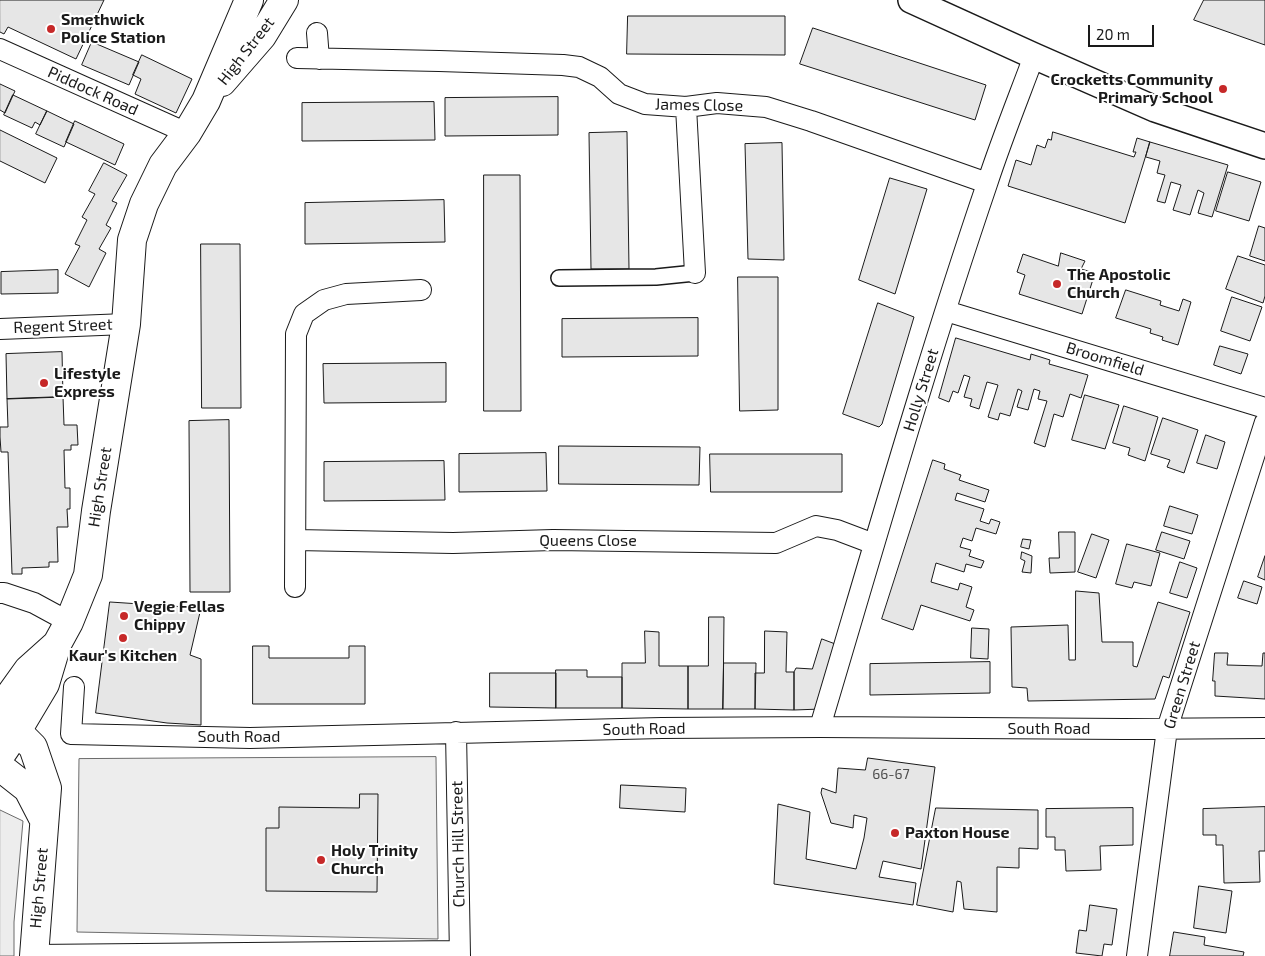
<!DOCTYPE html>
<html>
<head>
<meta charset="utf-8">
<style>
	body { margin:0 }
	#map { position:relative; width:1265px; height:956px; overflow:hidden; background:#fff; font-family:"Exo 2",sans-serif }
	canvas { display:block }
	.scale { position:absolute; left:1088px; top:25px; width:66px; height:22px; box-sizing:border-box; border:2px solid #1a1a1a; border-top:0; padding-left:6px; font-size:15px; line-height:18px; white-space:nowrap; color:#1a1a1a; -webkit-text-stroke:4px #fff; paint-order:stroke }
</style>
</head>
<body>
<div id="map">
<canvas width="1265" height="956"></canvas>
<div class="scale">20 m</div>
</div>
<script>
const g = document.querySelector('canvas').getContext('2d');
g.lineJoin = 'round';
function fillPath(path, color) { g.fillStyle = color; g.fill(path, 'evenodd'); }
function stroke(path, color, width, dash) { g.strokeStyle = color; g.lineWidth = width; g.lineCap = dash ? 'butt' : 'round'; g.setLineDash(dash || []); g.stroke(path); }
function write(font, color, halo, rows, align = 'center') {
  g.font = font + ' "Exo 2",sans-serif'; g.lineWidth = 4; g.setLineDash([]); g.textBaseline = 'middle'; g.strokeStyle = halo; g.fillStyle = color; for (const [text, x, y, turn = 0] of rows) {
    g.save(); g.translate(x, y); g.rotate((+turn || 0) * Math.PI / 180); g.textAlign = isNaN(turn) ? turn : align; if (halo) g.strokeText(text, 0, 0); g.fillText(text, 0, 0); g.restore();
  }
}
const built = new Path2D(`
	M436 757 438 939 77 932 79 759Z
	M0 810 23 821 14 922V956H0Z`);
fillPath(built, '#ededed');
stroke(built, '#6a6a6a', 1);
const building = new Path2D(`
	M0 0H104L76 59 8 27 4 34 0 32Z
	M1204 0H1265V45L1194 20Z
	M628 16H785V55L627 54Z
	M813 28 986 85 975 120 800 64Z
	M92 42 139 62 129 85 82 65Z
	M142 55 192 79 176 113 135 94 141 79 133 75Z
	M0 84 15 91 5 113 0 110Z
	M13 95 47 111 40 125 35 122 32 128 4 115Z
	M558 97V135L445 136V98Z
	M434 102 435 140 302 141V103Z
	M47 111 74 124 64 147 36 134Z
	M75 121 124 144 115 165 66 142Z
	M0 130 57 158 45 183 0 161Z
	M627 132 629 269H591L589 133Z
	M1053 132 1134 157 1136 152H1133L1137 138 1150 142 1125 223 1008 186 1016 160 1031 165 1037 145 1045 148 1048 139 1051 140Z
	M1150 142 1228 165 1212 217 1198 213 1204 193 1198 190 1190 215 1173 210 1181 185 1171 182 1165 203 1157 201 1165 175 1157 173 1160 161 1146 157Z
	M782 143 784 260 748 259 745 144Z
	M104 163 127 175 112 201 117 203 106 225 111 228 99 249 106 253 89 287 65 274 80 246 75 244 87 220 82 217 95 194 89 191Z
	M1228 172 1261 182 1249 221 1216 211Z
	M484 175H520L521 411H484Z
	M890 178 927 189 895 294 859 280Z
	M444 200 445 242 305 244V203Z
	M1259 226 1265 228V261L1250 256Z
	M201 244H240L241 408H202Z
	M1061 253 1085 261 1081 269 1095 273 1082 314 1019 294 1025 275 1017 272 1023 254 1058 266Z
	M1238 256 1265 265V296L1263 303 1226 289Z
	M58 270V293L1 294V272Z
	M738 277H778V410L740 411Z
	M1126 290 1161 301 1160 305 1179 311 1183 299 1191 302 1178 345 1162 340 1163 337 1150 333 1151 329 1116 318Z
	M1232 297 1262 307 1250 341 1221 331Z
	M878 303 914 317 882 424 879 427 843 414Z
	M698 318V356L562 357V319Z
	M956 338 1030 360 1031 354 1050 360 1049 364 1088 375 1081 398 1070 394 1063 417 1054 414 1045 447 1034 443 1047 401 1038 399 1040 391 1034 389 1028 410 1017 407 1022 391 1018 389 1010 416 1000 413 998 420 988 417 998 385 987 382 979 409 970 406 972 399 964 397 970 377 964 375 958 393 953 391 949 402 939 398Z
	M1220 346 1248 354 1241 374 1214 365Z
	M62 352 63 397 7 399 6 354Z
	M446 363V402L324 403 323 364Z
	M1085 395 1119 405 1105 449 1072 440Z
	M63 397 64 425H77L78 445H71V450H64L65 488H70V509H67L68 527H57L58 562H49V567L22 568V574H12L8 452H1L0 437V427H8L7 399Z
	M1124 406 1158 417 1145 461 1128 455 1130 448 1113 443Z
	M1163 418 1198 430 1184 473 1167 467 1170 460 1151 454Z
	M229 420 230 592H190L189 421Z
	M1206 435 1225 442 1217 469 1197 463Z
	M559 446 700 447 699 485 559 484Z
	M546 453 547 491 459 492V454Z
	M710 454H842V492H711Z
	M933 460 945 464 944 469 961 475 959 480 989 490 985 502 957 493 955 500 984 509 980 521 989 524 991 519 1000 522 996 534 976 528 972 541 963 538 960 547 971 550 969 556 984 561 981 568 966 564 964 572 936 563 931 582 958 590 960 583 972 587 966 607 974 610 970 621 921 605 913 630 882 619Z
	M444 461 445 500 324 501V462Z
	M1170 506 1198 515 1192 534 1164 526Z
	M1059 532H1075V572L1050 573 1049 558H1059Z
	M1162 532 1190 541 1184 559 1156 550Z
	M1092 534 1109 540 1096 578 1078 572Z
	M1023 539 1031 540 1029 549 1021 547Z
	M1127 544 1160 553 1151 586 1134 582 1132 588 1116 584Z
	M1022 552 1032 556 1031 573 1022 572 1025 561 1021 559Z
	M1265 556V580L1258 577Z
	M1180 562 1197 568 1187 598 1170 593Z
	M1244 581 1262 587 1257 604 1238 598Z
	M1076 591 1099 593 1102 642H1133V666L1137 667 1158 602 1190 612 1169 678 1163 676 1155 699 1028 701 1027 688 1012 687 1011 627 1068 625 1069 660H1075Z
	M110 602 201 608 190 655 201 659V725L167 723 96 713Z
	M709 617H724L723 709H688V666H708Z
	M972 628 989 629 988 659 971 658Z
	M645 631 659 632V666H688V709L622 708V663H645Z
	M765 631 787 632 786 672H794V710L755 709V673H764Z
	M822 639 838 645 821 709 794 710V672L796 668 812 669Z
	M253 646H269V658H349V646H365V704H253Z
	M1215 653H1228L1227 665 1262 666 1263 653H1265V699L1215 696V681H1213Z
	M990 662V693L870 695V664Z
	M724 663H756L755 709H723Z
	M556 670H587V677H622V708H556Z
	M490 673H556V708L490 707Z
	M868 758 935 767 921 869 883 861 879 877 916 883 913 905 774 884 778 804 810 812 806 859 856 869 864 838 867 818 854 815 853 828 831 823 821 793 822 788 836 793 838 768 865 770Z
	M621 785 686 788 685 812 620 808Z
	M360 794H378L377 892 266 891V828H279V807L359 808Z
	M1265 807V851H1259L1260 882 1224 883 1223 845H1216V835H1203V809Z
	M936 808 1038 810V849L1019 848V868L997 867V912L964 909 961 882 957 881 953 912 917 905Z
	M1133 808V845L1100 846 1101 870 1066 871 1065 850H1055V837H1046V809Z
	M1199 886 1232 891 1226 933 1194 928Z
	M1090 905 1117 909 1112 945 1104 944 1102 956 1076 953 1079 930 1086 931Z
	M1174 932 1205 937 1204 945 1244 952 1243 956H1170Z`);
fillPath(building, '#e6e6e6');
stroke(building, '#1a1a1a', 1);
const pedestrian = new Path2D(`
	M559 278 656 277 695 273`);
const minor = new Path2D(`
	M317 33 319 59
	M0 49 187 133
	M297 58 439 61 563 65 579 67 600 77 619 94 645 104 686 107 717 103 766 107 811 121 987 183
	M686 107 695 273
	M946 311 1265 408
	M0 329 126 324
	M296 540 453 543 553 540 776 543 816 526 837 530 874 544
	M295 587 296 334 304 314 324 300 346 294 421 290
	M0 593H4L34 603 69 622
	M74 687 71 734 250 738 662 728 820 727 1124 729 1265 728
	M820 727C874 546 926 363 987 184 1001 141 1018 99 1034 56
	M456 732 460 956
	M34 955 459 951
	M1137 956 1167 729 1265 422`);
const tertiary = new Path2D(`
	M911 0 1034 56 1155 109 1265 146`);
const secondary = new Path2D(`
	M0 732 6 725 17 731 33 747 47 788 34 956
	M0 767 28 789 44 820`);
const primary = new Path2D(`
	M222 82 262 36 284 0
	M0 709 28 670 57 644
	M0 756 17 731 45 684 57 644 69 622 88 575 96 511 126 324 132 240 144 204 163 165 187 133 206 101 249 0`);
stroke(pedestrian, '#1a1a1a', 18);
stroke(minor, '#1a1a1a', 22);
stroke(tertiary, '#1a1a1a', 28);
stroke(secondary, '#1a1a1a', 30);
stroke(primary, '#1a1a1a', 30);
stroke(pedestrian, '#fff', 15);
stroke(minor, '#fff', 20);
stroke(tertiary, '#fff', 25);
stroke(secondary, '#fff', 28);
stroke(primary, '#fff', 28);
stroke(new Path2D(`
	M263 1 264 0`), '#1a1a1a', 1, [6, 2.5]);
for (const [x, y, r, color] of [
	[51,29,5,"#c62828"],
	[1223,89,5,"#c62828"],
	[1057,284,5,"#c62828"],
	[44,383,5,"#c62828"],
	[124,616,5,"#c62828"],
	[123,638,5,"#c62828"],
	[895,833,5,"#c62828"],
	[321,860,5,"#c62828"]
]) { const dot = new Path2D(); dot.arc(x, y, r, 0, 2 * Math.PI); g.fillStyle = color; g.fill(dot); stroke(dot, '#fff', 2); }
write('14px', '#4d4d4d', null, [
	["66-67",891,774]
]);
write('bold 16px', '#1a1a1a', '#fff', [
	["Smethwick",61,20],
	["Police Station",61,38],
	["Crocketts Community",1213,80,"right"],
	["Primary School",1213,98,"right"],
	["The Apostolic",1067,275],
	["Church",1067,293],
	["Lifestyle",54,374],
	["Express",54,392],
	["Vegie Fellas",134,607],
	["Chippy",134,625],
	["Kaur's Kitchen",123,656,"center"],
	["Paxton House",905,833],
	["Holy Trinity",331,851],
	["Church",331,869]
], 'left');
write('16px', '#1a1a1a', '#fff', [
	["High Street",246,51,-52],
	["Piddock Road",93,91,24],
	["James Close",699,105,1],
	["Regent Street",63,326,-2],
	["Broomfield",1105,359,17],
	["Holly Street",921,390,-73],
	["High Street",100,487,-81],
	["Queens Close",588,541],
	["Green Street",1182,685,-73],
	["South Road",644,729,-1],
	["South Road",1049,729],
	["South Road",239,737],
	["Church Hill Street",458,844,-91],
	["High Street",39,888,-85]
]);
</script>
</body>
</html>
